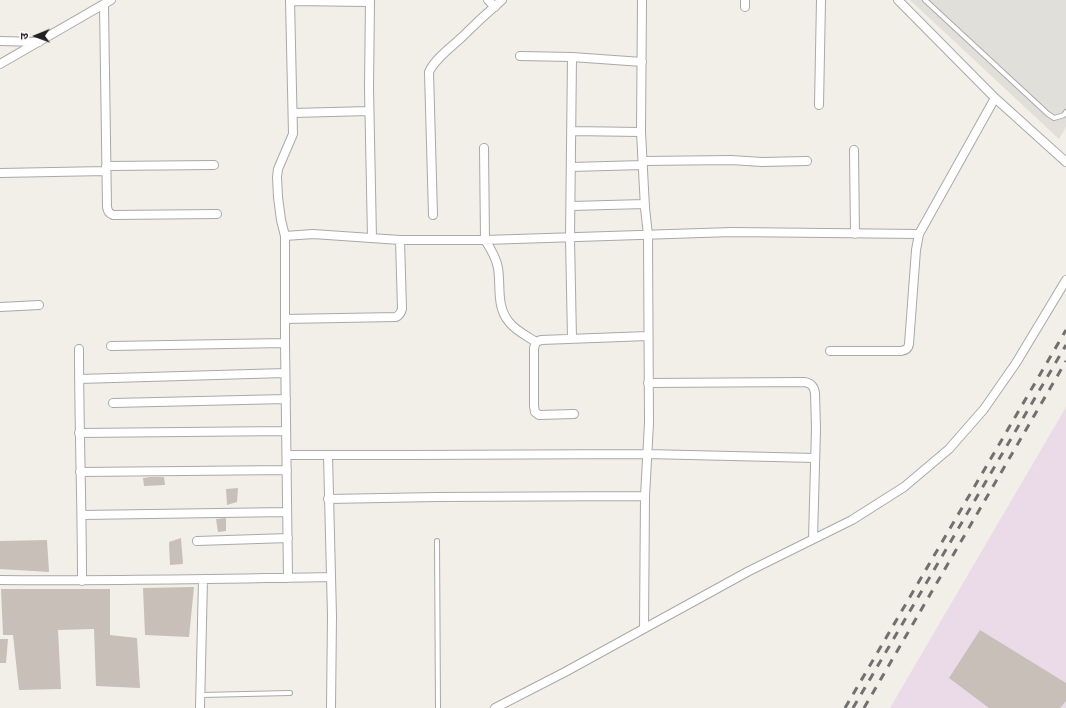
<!DOCTYPE html>
<html>
<head>
<meta charset="utf-8">
<style>
	body { margin:0 }
	#map { position:relative; width:1066px; height:708px; overflow:hidden; background:#f2efe9; font-family:"Open Sans","Noto Sans Devanagari",sans-serif }
	canvas { display:block }
	.north { position:absolute; left:16px; top:16px; width:40px; height:40px; -webkit-text-stroke:3px #fff; paint-order:stroke; rotate:269deg; font-size:11px; font-weight:700; line-height:16px; text-align:center; color:#222 }
	.north::after { content:''; display:block; margin:auto; width:14px; height:18px; background:#222; clip-path:polygon(50% 0,100% 100%,50% 72%,0 100%) }
</style>
</head>
<body>
<div id="map">
<canvas width="1066" height="708"></canvas>
<div class="north">उ</div>
</div>
<script>
const g = document.querySelector('canvas').getContext('2d');
g.lineJoin = 'round';
function fillPath(path, color) { g.fillStyle = color; g.fill(path, 'evenodd'); }
function stroke(path, color, width, dash) { g.strokeStyle = color; g.lineWidth = width; g.lineCap = dash ? 'butt' : 'round'; g.setLineDash(dash || []); g.stroke(path); }
fillPath(new Path2D(`
	M1066 407V708H890Z`), '#ebdbe8');
fillPath(new Path2D(`
	M910 0H1066V127L1059 139Z`), '#e1dfda');
fillPath(new Path2D(`
	M150 477H164L165 485 144 486 143 478Z
	M238 488 237 502 227 505 226 489Z
	M226 518V531L218 532 216 519Z
	M181 538 183 564 170 565 169 542Z
	M47 540 49 572 0 569V541Z
	M194 587 189 637 145 635 143 588Z
	M1 589H110V635L137 638 140 688 96 686 94 629 58 630 61 689 19 690 13 635H3Z
	M980 630 1066 683V701L1060 708H989L949 678Z
	M0 639H8L6 663H0Z`), '#c7bfb8');
const lane = new Path2D(`
	M925 0 1048 114 1054 118 1064 115 1066 112
	M437 541 438 708
	M201 695 290 693`);
const street = new Path2D(`
	M370 0 369 88 372 238
	M488 0 495 7
	M642 0 641 132 645 208 648 235 649 423 645 496 644 628
	M898 0 995 98 1066 162
	M290 1 370 2
	M104 4 107 207C108 212 109 213 113 215L217 214
	M745 7V0
	M0 41 39 42
	M520 56 572 57 642 62
	M572 57 570 238 572 339
	M0 64 111 0
	M819 105 821 0
	M293 113 369 111
	M571 131 641 132
	M484 148 485 240C491 249 496 257 498 268 501 287 496 306 509 322 516 331 527 336 536 342
	M854 150 855 234
	M643 161 731 160 762 162 807 161
	M106 166 214 165
	M571 167 643 165
	M0 173 106 171
	M571 206 645 204
	M433 215 429 72C434 60 451 47 461 38 474 25 488 12 502 0
	M285 236 313 234 400 240H485L732 232 919 234
	M0 307 39 305
	M285 319 396 317C400 315 401 313 402 309L400 240
	M111 346 285 343
	M79 349C79 426 82 504 82 581
	M830 351H901C906 350 908 349 909 344L916 250 919 234 995 98
	M79 379 285 373
	M648 383 804 382C811 383 814 386 815 393L816 429 813 539
	M113 403 286 399
	M574 414 539 415 535 412 534 406V348L536 342 541 340 648 336
	M79 433 286 431
	M287 455H407L647 454 815 458
	M328 455 332 616 331 708
	M80 472 287 470
	M328 499 437 497 645 496
	M82 515 287 512
	M197 541 288 538
	M288 578 285 343V236L281 220 278 197 277 177 278 169 293 134 290 0
	M0 580C110 581 220 579 330 577
	M200 708 203 580
	M495 708 565 672 749 571 852 520 904 487 949 449 984 409 1016 363 1066 280`);
stroke(lane, '#a9a9a9', 6);
stroke(street, '#a9a9a9', 10);
stroke(lane, '#fff', 4);
stroke(street, '#fff', 8);
stroke(new Path2D(`
	M845 708 1066 330
	M853 708 1066 345
	M864 708 1066 361`), '#707070', 3, [8, 8]);
</script>
</body>
</html>
